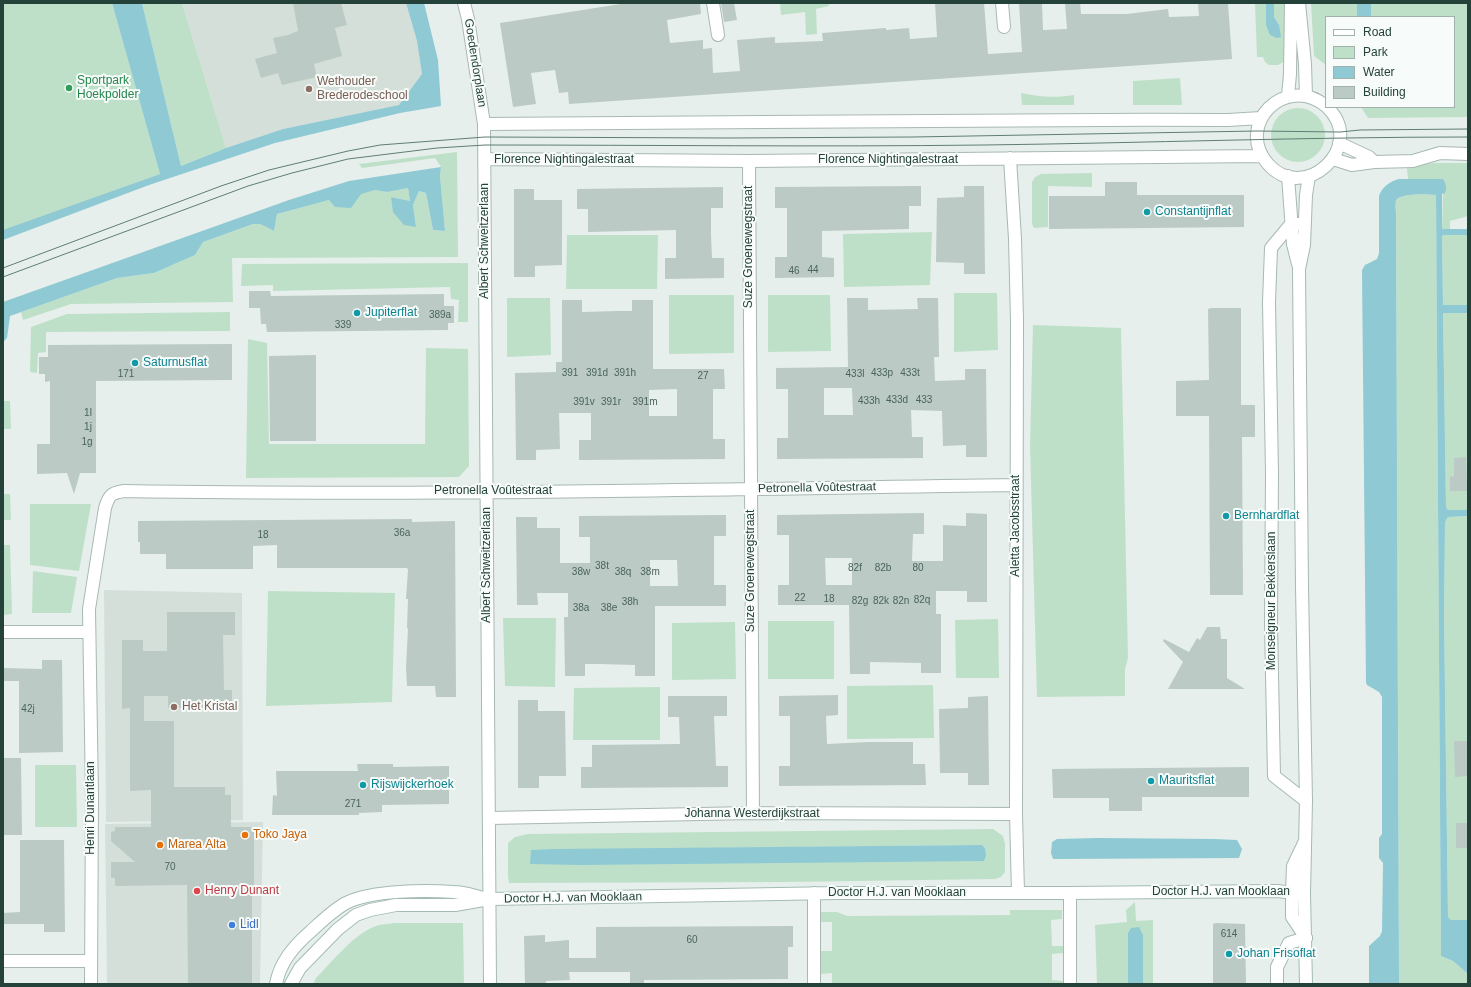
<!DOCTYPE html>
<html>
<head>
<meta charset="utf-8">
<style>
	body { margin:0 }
	#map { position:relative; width:1471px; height:987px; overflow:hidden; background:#e6efeb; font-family:Arial,sans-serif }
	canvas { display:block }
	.frame { position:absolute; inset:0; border:4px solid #24423a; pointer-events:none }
	.legend { position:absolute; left:1325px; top:16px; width:130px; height:92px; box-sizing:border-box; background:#f7fbf9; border:1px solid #a3b1ad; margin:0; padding:5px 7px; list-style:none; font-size:12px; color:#24423a }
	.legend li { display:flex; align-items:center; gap:8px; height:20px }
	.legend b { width:20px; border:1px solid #a3b1ad }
</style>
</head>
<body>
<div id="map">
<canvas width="1471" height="987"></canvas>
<div class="frame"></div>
<ul class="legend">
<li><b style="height:5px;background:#fff"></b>Road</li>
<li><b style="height:11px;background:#bfe0c8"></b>Park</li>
<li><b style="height:11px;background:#8ec9d4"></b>Water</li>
<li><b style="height:11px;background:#bbcac4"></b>Building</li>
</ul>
</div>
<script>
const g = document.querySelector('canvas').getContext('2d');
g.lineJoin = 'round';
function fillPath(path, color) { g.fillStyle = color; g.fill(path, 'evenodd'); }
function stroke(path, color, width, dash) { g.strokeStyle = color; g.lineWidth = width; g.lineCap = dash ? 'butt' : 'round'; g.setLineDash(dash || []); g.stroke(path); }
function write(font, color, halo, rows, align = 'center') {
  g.font = font + ' Arial,sans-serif'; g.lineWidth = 4; g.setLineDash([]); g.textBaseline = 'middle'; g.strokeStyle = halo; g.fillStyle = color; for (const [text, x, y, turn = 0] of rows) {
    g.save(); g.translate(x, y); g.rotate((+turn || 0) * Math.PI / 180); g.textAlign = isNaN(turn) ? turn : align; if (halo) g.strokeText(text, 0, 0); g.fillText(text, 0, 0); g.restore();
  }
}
fillPath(new Path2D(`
	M182 3H406L417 41 422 74 399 105 283 129 226 148Z
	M104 590 242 593 243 820 106 822Z
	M263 822 260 984H107L105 824Z`), '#d4dfda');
fillPath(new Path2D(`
	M3 3H112L160 174 3 231Z
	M142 3H182L226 148 181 166Z
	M780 3H828L829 6 816 9 817 34 806 35 805 12 781 15Z
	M1255 3H1266V26L1279 25 1274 17V3H1288L1287 60 1278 65H1269L1265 62 1263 57H1257Z
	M1311 3H1357V17H1326L1325 46H1326V65L1314 56Z
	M1371 3H1468V117L1368 118 1361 107H1454V17H1371Z
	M1180 78 1182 105H1133V81Z
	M1021 93C1041 97 1054 98 1074 95V105H1022Z
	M1271 135a27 27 0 1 1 54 0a27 27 0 1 1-54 0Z
	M457 152 458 257 232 258 233 302 71 304 23 320 21 312 117 278 154 273 195 255 203 242 253 224H260L274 231 277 214 329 200 375 190 387 192 408 188 410 201 391 197 416 227 413 205 419 191 426 193 433 230 445 231 440 176 441 167 435 158 362 168 359 164Z
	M1433 163H1468V216L1450 221V229H1442L1443 193 1445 182 1442 179H1408L1407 168Z
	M1092 173V187L1048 186V227L1034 228 1032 224V182L1035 177 1041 174Z
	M1436 194 1441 956 1453 961 1468 974V984H1399L1396 201C1402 192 1425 195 1436 194Z
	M932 232 930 285 844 287 843 234Z
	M567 235H658L657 289H566Z
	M1444 235H1468V305H1443L1442 236Z
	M468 263V322H458L459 300 451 299 450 287 273 291V285L241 286 242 264Z
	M954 293H997L998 350 954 352Z
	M669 295H734V353L669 354Z
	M768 295H830L831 351 768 352Z
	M507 298H550L551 355 507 357Z
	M230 312V331L46 332V352L38 353 37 373 30 372 31 327 67 314Z
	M1443 313H1468V510H1448L1446 507Z
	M1033 325 1121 328 1128 658 1125 669V696L1037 697 1030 445Z
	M248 339 267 343 269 444H425L426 348 468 349 469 466 459 477 246 478Z
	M3 401H10L11 429H3Z
	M3 494H10L11 520H3Z
	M30 504H91L79 571 30 565Z
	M1468 516V920H1451L1448 917 1444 616 1445 522 1448 517Z
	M3 545H10L12 614 3 615Z
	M33 571 77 577 71 613H32Z
	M268 591 395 593 392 702 266 706Z
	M503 618H556L555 687 505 686Z
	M998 619 999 678H956L955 620Z
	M768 621H834V679H768Z
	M735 622 736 679 672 680V623Z
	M933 685 934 738 847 739V686Z
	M660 687V740H573L574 688Z
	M35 765H76L77 827H35Z
	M993 829 1003 836 1005 844V872L1001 877 995 879 787 882 509 883 508 876V843L515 837 528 834ZM982 845 985 848 986 855 531 850Z
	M1135 902 1136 921 1153 920V984H1097L1095 925 1127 922 1126 910Z
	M1010 910H1062V919L1051 920 1052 946H1063V953L1052 954V980L1063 981V984H832V973L821 974V951H832V922H821V912H837L847 916 1010 915Z
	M395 923H463L464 984H313L316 978C333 961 355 932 379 925 384 924 390 924 395 923Z`), '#bfe0c8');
fillPath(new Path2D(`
	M112 3H142L181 166 226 148 283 129 399 105 422 74 417 41 406 3H424L438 60 441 106 400 113 275 143 149 185 3 240V230L160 174Z
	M1266 3H1274V17L1279 25 1281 37 1277 38 1270 35 1266 25Z
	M1357 3H1371V17H1357Z
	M441 167 440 176 445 231 433 230 426 193 419 191 413 205 416 227 404 225 393 212 391 197 410 201 408 188 387 192 375 190 361 194 351 208 335 207 329 200 277 214 274 231 260 224H253L203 242 195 255 154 273 117 278 10 316 7 338 3 342V302L289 200 349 181Z
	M1399 179H1443C1446 183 1447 189 1445 193L1442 194V229H1468V235H1444L1442 236 1443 305H1468V313H1443L1446 507 1448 510H1468V516L1448 517 1445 522 1444 616 1448 917 1451 920H1468V974L1453 961 1441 956 1436 195C1428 194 1399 193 1396 201 1395 205 1396 210 1396 214L1399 984H1369V946L1380 936 1382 931 1383 863 1379 858V838L1382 834V697L1379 692 1367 685 1366 682 1362 270 1365 265 1377 259 1379 253V196C1382 187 1390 181 1399 179Z
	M1097 838 1214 839 1237 840 1242 849 1239 858 1053 859 1051 853 1052 842 1057 839Z
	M982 845 985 848 986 855 984 861 579 865 530 864 531 850 554 849Z
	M1139 927 1143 935V984H1128V933L1131 928Z`), '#8ec9d4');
fillPath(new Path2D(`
	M293 3H341L347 25 335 28 342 56 314 64 317 77 282 85 278 73 261 78 255 59 277 53 273 38 288 35 298 31Z
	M627 3H700L701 14 667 20 670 43 703 40V49L712 48 713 73 740 71 737 40 775 37V43L823 41 822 33 886 28V30L909 28 910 39 937 37 935 3H984L988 54 1022 52 1019 3H1042L1043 30 1067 29 1065 3H1080L1081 14H1127L1168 9 1169 17 1199 16 1198 3H1228L1232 59 569 104 568 92 559 93 555 70 531 73 536 104 513 107 500 23Z
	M721 3H734L737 20 724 22Z
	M1105 182H1137V195H1244V227L1049 229V196H1105Z
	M921 186V206H909V229L822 231V257L834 258V277L775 278V257H787V208H775V187Z
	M964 186H984L985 274H964V263L936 262 937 198 964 197Z
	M723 187V208H711V235L712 258H724V278L665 279V258H676V230L588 232V209H577V189Z
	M514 189H534V200H562V265L535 266V277H514Z
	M249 291H270L271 296 444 294V306H454V323H448V330L267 332 266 324H261L260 308H249Z
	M847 298H868V310L918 309 917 298H938L939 357H934L935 381 965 380V369H986L987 457H966V445L943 446 942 411 911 410 912 437H923V458L777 459V438H788V389H776V368L848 367ZM824 388H852L853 415H824Z
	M562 300H582V312L617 311H632V300H653V369H724L725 389H713V439H725V459L579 460V440H591V413H559L560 449 536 450V460H516L515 373 556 372V362H562ZM677 389V416H649V390Z
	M1211 308H1241V405H1255V437H1242L1243 595H1210L1209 416H1176V381L1209 380 1208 309Z
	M232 344V380L96 381V473H80L74 494 67 473 37 474V444H50V381L45 382V374H39V357H48V345Z
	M316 355V441H270L269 356Z
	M1466 457 1467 491H1450V476L1454 477V458Z
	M924 513V534H913L912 561H943V525L966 526V513L987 514V602H967V591H936V614H941V673H921V663L870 662V674H850L849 605H778V585H789V535H777V515ZM825 558H852V585H826Z
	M726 515V536H714V585H726V606H655V676H635V665L600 664H585V676H565L564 617H568V593H537L538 605H517L516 517H537V528H560V563H590V537H579V516ZM650 560H677L678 586H650Z
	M412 519V522L455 521 456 697H436L435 686H407L406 668 408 628 407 629 408 599H406L408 570 407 568H277V545L253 546V569H166V554H140V542H138V521Z
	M167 612H235V635H223L224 690H232V708H168V696H144V721H174V787H225V795H231V827H254V892L252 891V984H188L187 885 115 886V878H111V862H135L111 841V832L115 831V827H151V790L130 791V708L122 709V640H143V651H167Z
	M1207 627H1220L1221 639H1227V678L1245 689H1168L1183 662 1163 641 1164 639 1189 652 1197 638 1200 640Z
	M42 660H62L63 752 19 753V681H3V668L42 669Z
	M838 695V715L826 716 827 744 869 742H913V764H925L926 785 779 786V766H790V716H779V696Z
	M668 696H727V716H714L716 766H728V787L581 788V767H592V745L680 744 679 717H668Z
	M988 696 989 785H968V773H940L939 709 968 708V697Z
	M518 700H538V711H565L566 776H539V788H518Z
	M1454 741H1468V776L1455 777Z
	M3 758H21L22 835H3Z
	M357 764H393V767L449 766V804L382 805V812L359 813V815H272L273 795 277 796 276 771H358Z
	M1249 767V797H1142V811H1109V798H1053V795L1052 769Z
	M1456 823H1468V848H1456Z
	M20 840H64L65 932H44V924H3V913L20 912Z
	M1216 923 1245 924 1246 984H1213V924Z
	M793 926V947H788V979L644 980V984H630V972H569L570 980 546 981V984H525L524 936 545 935V942L569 940V958H596V927Z`), '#bbcac4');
const street = new Path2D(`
	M464 3 468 19 484 124 490 984
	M713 3 718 35
	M1002 3 1004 27
	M1299 3 1305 64 1306 96
	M1288 96 1290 74 1291 3
	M1326 106C1285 73 1234 125 1268 164 1304 205 1368 146 1327 107
	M484 124C732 123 980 119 1228 120L1261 118
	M1339 143 1369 157 1374 162
	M1010 158 1015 239 1017 320 1016 814 1018 893
	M485 159 749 161 1262 156
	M1333 159 1352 165 1374 162 1413 161 1440 153 1468 154
	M749 161 753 813
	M1288 176 1293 244 1298 264
	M1305 224H1291L1271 248 1269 302 1272 473 1271 623 1274 776 1306 801
	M3 632H88
	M489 818 753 813 1016 814
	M1292 892 1293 866 1304 843
	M1304 894 1306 801 1302 587 1299 269 1304 245 1306 195 1309 176
	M3 961H91
	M91 984 92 797 89 609 105 508C109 495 111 493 124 491 421 496 719 489 1016 485
	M814 984V893
	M1070 984V893
	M1277 984V967L1289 943 1306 938`);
const secondary = new Path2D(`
	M1292 892V917L1306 938
	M276 984C280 962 294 946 310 932 321 922 333 910 346 903 372 890 425 890 454 892 464 892 475 896 484 898
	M291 984 300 968 338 929 356 915 370 910 396 905H455L489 899 837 893H1070L1277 891 1304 894 1306 984`);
stroke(street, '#a8b8b2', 14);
stroke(secondary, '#a4bbb3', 14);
stroke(street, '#fff', 12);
stroke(secondary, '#fff', 12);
stroke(new Path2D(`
	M3 268 221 186 269 170 348 151 380 145 485 137 728 138 913 137 1257 131 1340 132 1360 130 1468 129
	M3 277 248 186 292 173 348 159 437 148 485 145C651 145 818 147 984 145 1145 143 1307 137 1468 137`), '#5f7d75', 1);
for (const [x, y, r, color] of [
	[69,88,4,"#2e9e5b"],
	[309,89,4,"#8d6e63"],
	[1147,212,4,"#0f9aa8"],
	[357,313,4,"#0f9aa8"],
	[135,363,4,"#0f9aa8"],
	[1226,516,4,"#0f9aa8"],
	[174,707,4,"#8d6e63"],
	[1151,781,4,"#0f9aa8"],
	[363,785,4,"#0f9aa8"],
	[245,835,4,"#e8710a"],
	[160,845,4,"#e8710a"],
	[197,891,4,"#e0444e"],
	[232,925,4,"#3f7fe0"],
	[1229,954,4,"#0f9aa8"]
]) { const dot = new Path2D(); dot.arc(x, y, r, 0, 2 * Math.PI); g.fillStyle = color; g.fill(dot); stroke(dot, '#f7fbf9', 1.5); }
write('10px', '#4a645c', null, [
	["44",813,270],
	["46",794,271],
	["389a",440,315],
	["339",343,325],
	["391",570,373],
	["391d",597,373],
	["391h",625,373],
	["433p",882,373],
	["433t",910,373],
	["171",126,374],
	["433l",855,374],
	["27",703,376],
	["433d",897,400],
	["433",924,400],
	["433h",869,401],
	["391v",584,402],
	["391r",611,402],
	["391m",645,402],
	["1l",88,413],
	["1j",88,427],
	["1g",87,442],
	["36a",402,533],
	["18",263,535],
	["38t",602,566],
	["82f",855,568],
	["82b",883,568],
	["80",918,568],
	["38w",581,572],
	["38q",623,572],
	["38m",650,572],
	["22",800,598],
	["18",829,599],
	["82q",922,600],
	["82g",860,601],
	["82k",881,601],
	["82n",901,601],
	["38h",630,602],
	["38a",581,608],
	["38e",609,608],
	["42j",28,709],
	["271",353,804],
	["70",170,867],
	["614",1229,934],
	["60",692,940]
]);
write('12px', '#24423a', '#f7fbf9', [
	["Goedendorplaan",475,63,81],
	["Florence Nightingalestraat",564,160],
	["Florence Nightingalestraat",888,160],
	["Albert Schweitzerlaan",485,241,-90],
	["Suze Groenewegstraat",749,247,-90],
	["Petronella Voûtestraat",817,488,-1],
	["Petronella Voûtestraat",493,491],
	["Aletta Jacobsstraat",1016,526,-90],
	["Albert Schweitzerlaan",487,565,-90],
	["Suze Groenewegstraat",751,571,-90],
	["Monseigneur Bekkerslaan",1272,601,-90],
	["Henri Dunantlaan",91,808,-90],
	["Johanna Westerdijkstraat",752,814],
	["Doctor H.J. van Mooklaan",1221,892],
	["Doctor H.J. van Mooklaan",897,893],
	["Doctor H.J. van Mooklaan",573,898,-1]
]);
write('12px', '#27864d', '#f7fbf9', [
	["Sportpark",77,81],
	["Hoekpolder",77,95]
], 'left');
write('12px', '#785e54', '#f7fbf9', [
	["Wethouder",317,82],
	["Brederodeschool",317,96],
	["Het Kristal",182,707]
], 'left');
write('12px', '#0d838f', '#f7fbf9', [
	["Constantijnflat",1155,212],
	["Jupiterflat",365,313],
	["Saturnusflat",143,363],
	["Bernhardflat",1234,516],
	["Mauritsflat",1159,781],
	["Rijswijckerhoek",371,785],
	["Johan Frisoflat",1237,954]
], 'left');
write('12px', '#c56008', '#f7fbf9', [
	["Toko Jaya",253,835],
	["Marea Alta",168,845]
], 'left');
write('12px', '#be3a42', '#f7fbf9', [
	["Henry Dunant",205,891]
], 'left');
write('12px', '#366cbe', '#f7fbf9', [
	["Lidl",240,925]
], 'left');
</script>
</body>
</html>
